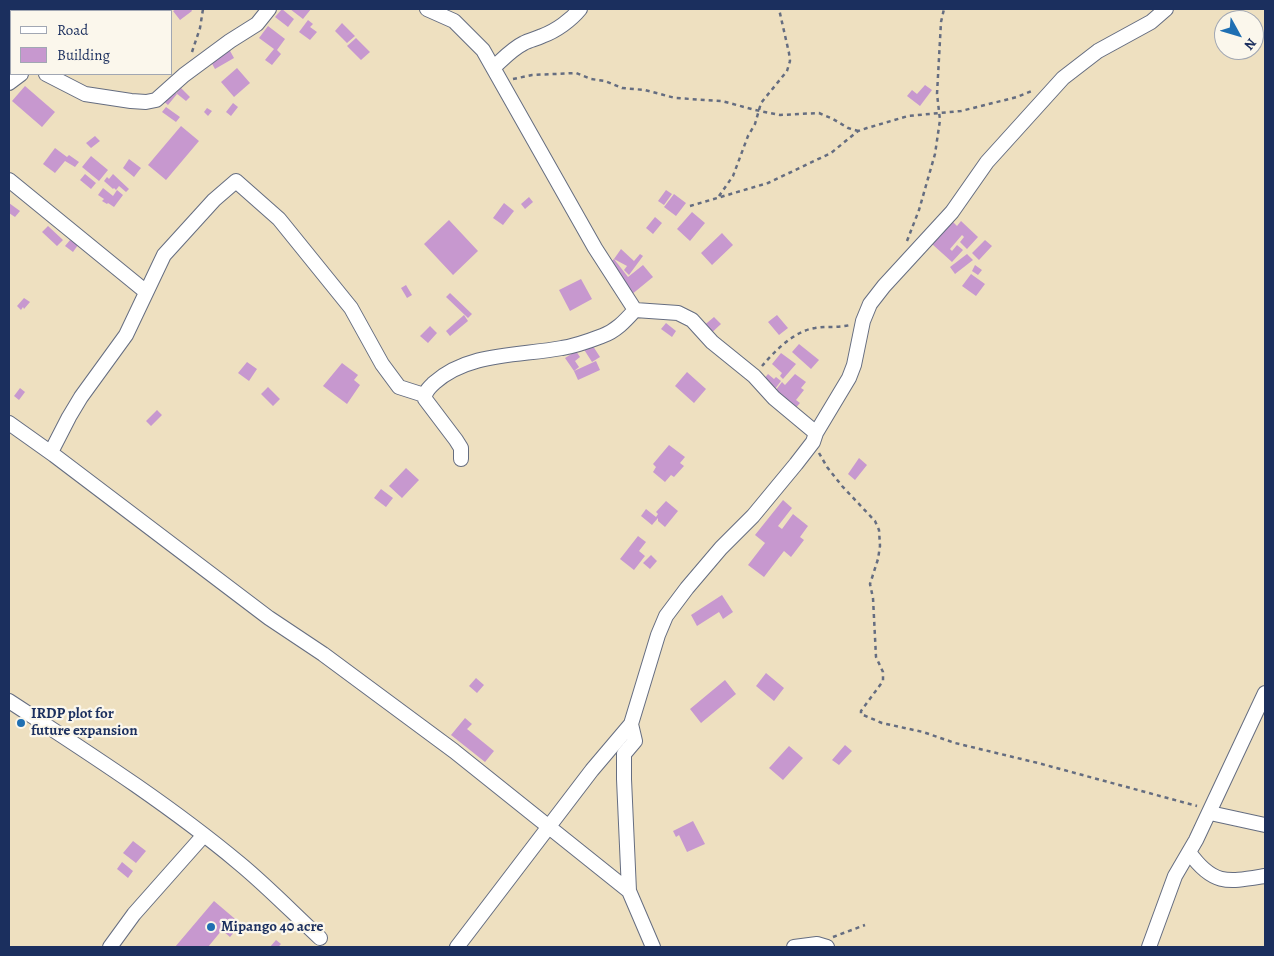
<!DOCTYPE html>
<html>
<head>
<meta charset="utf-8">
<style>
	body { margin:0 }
	#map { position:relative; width:1274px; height:956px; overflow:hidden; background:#eee0c0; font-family:Alegreya,serif }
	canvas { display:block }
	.frame { position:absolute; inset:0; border:10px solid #1b2f5e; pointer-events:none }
	.legend { position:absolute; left:10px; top:10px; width:162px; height:65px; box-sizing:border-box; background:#fbf7ec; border:1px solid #a1a7b3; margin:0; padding:6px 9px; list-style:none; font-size:15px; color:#1b2f5e }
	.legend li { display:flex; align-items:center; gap:10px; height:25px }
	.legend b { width:25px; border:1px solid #a1a7b3 }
	.north { position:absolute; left:1214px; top:10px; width:50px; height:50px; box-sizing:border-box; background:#fbf7ec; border:1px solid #a1a7b3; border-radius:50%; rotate:129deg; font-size:14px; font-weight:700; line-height:20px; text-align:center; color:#1b2f5e }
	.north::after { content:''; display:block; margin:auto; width:18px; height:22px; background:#1f6fb2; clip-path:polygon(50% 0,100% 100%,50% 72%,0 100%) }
</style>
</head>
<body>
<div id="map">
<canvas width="1274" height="956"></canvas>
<div class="frame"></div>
<ul class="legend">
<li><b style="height:6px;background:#fff"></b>Road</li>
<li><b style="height:14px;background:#c798cf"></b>Building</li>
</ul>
<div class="north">N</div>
</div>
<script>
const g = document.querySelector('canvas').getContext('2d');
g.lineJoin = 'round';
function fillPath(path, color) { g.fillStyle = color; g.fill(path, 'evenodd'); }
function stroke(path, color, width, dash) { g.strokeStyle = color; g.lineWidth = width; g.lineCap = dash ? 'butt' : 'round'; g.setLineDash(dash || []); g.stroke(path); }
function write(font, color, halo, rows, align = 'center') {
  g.font = font + ' Alegreya,serif'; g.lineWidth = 4.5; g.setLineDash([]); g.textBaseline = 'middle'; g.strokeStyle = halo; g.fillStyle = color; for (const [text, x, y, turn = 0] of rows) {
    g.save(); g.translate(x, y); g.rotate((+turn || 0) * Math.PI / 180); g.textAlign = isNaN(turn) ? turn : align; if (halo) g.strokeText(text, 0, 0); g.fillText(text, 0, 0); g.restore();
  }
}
fillPath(new Path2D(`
	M176 9H191L192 11 180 20 173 11Z
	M282 9 294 19 288 27 275 17Z
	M290 9H311L303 19Z
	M308 20 313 24 310 27 317 32 310 40 299 32Z
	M342 23 355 36 347 43 335 31Z
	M268 26 285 39 277 50 281 54 272 65 265 60 274 49 259 38Z
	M356 38 370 52 361 60 347 46Z
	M229 49 234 58 215 69 210 60Z
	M237 68 250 83 234 97 221 82Z
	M925 85 932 90 920 106 907 96 912 90 917 94Z
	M25 86 55 112 42 127 12 101Z
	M181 88 190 97 186 101 176 93Z
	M169 89 177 94 168 105 161 99Z
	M233 103 238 107 231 116 226 112Z
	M166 107 180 117 176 122 162 112Z
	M207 108 212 111 208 116 204 112Z
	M181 126 199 141 166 180 148 165Z
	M95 136 100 141 91 148 86 143Z
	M55 148 67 157 69 155 79 162 75 167 65 161 55 173 43 164Z
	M91 156 108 170 99 181 82 167Z
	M129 159 141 168 134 177 123 168Z
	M85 174 96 183 91 189 80 180Z
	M113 174 129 189 126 192 119 186 116 190 114 188 113 189 104 181 107 177 109 179Z
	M103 188 113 196 117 190 123 195 114 207 108 203 107 204 102 201 104 199 98 195Z
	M666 190 672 194 664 205 658 201Z
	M674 194 686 203 676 216 664 207Z
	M529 197 533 202 525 209 521 204Z
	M9 203 20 211 15 217 9 213Z
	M504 203 514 211 503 225 493 218Z
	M692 212 705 223 690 241 677 229Z
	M655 217 662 223 653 234 646 228Z
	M449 220 478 251 453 275 424 244Z
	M961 221 978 237 967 249 960 242 964 237 962 235 950 249 952 251 957 245 963 250 952 262 932 244 953 222 957 226Z
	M48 226 63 240 57 246 42 232Z
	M722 233 733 245 712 265 701 253Z
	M70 240 78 245 73 252 65 246Z
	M985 240 992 246 979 260 972 253Z
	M621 249 634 261 640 254 643 256 629 275 624 270 627 266 614 259Z
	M967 254 973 260 955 274 950 267Z
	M614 259 628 277 643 265 653 277 631 295 607 265Z
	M975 265 982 270 978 275 972 271Z
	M971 274 985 284 976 296 962 286Z
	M581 279 592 299 570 311 559 290Z
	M406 285 412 295 407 298 401 288Z
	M450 293 472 314 468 318 446 297Z
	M24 298 30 302 24 309 23 307 21 310 17 306Z
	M464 315 468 321 450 336 446 331Z
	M777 315 788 328 779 335 768 322Z
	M714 317 721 324 708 336 701 328Z
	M666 323 676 331 672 337 661 329Z
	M430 326 437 333 428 343 420 336Z
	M591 343 600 357 592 362 583 348Z
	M799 344 819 360 811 369 792 352Z
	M576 351 580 357 575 361 579 367 574 371 565 358Z
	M781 353 796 364 783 379 780 376 782 373 772 364Z
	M596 361 600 370 578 380 574 371Z
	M247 362 257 369 249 381 238 373Z
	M342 363 358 375 354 380 360 385 347 404 323 386Z
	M687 372 706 389 694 403 675 386Z
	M768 374 774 379 776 377 781 381 775 389 764 379Z
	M795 374 806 382 801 388 804 390 796 400 800 403 793 411 772 395 782 382 785 385Z
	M268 387 280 399 273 406 261 394Z
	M20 388 25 392 19 400 14 396Z
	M157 410 162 415 151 426 146 421Z
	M669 445 685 457 680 463 684 466 674 477 671 475 665 482 653 472 656 467 653 464Z
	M859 458 867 465 855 480 848 474Z
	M406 468 419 480 402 498 389 486Z
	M381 489 393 498 386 507 374 498Z
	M783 500 792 508 778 526 782 529 793 514 808 526 800 537 804 540 791 557 784 551 764 577 748 565 765 543 755 535Z
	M666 501 678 511 665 527 658 521V518L652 525 641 516 646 509 656 517 658 514 656 512Z
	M638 536 646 542 639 551 645 556 634 570 620 559Z
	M651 555 657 561 650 569 643 563Z
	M722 595 733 612 723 619 719 612 697 626 691 615Z
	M766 673 784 688 774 701 756 686Z
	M476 678 484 685 477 693 469 686Z
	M725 680 736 694 701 723 690 709Z
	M465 718 472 724 467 729 494 751 485 762 451 735Z
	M845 745 852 751 839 765 832 760Z
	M789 746 803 758 783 780 769 768Z
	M693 821 705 844 687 852 679 835 676 837 673 831Z
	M133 841 146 851 136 863 123 853Z
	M122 862 133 871 128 878 117 869Z
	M214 901 241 924 230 937 222 930 208 947H175Z
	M276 940 281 944 278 947H270Z`), '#c798cf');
const minor = new Path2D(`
	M427 9 454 21 483 50 595 248 635 310 678 313 692 320 712 342 754 376 774 398 816 433
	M87 11 89 9
	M9 19 11 26
	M494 67C503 59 512 49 524 43 529 40 536 39 542 36 556 31 571 20 580 9
	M46 74 85 94 131 101 146 102 156 100 184 75 230 41 257 24 269 9
	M9 83 21 74
	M9 180 145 291
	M9 423 54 455 269 618 323 654 454 751 629 891
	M51 452 69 417 81 397 126 335 164 255 214 200 236 181 279 219 351 308 382 364 399 387 424 395
	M461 459V448L456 440 425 399C424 392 429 388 434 383 469 352 519 356 562 348 575 346 589 341 602 336 616 331 625 321 635 310
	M9 701C87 752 167 803 239 863 267 886 293 913 320 938
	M631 724 635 741 624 754V779L629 891 653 947
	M1210 813 1265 825
	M1189 852C1213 886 1228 882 1265 876
	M110 947 134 914 204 835
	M457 947 592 770 631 724 658 635 666 616 687 588 721 548 753 516 796 464 813 442 816 433 849 378 854 365 863 321 870 304 884 286 952 212 987 162 1063 78 1098 51 1151 22 1166 9
	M794 947 817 944 827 947
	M1149 947 1175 876 1196 840 1265 693`);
stroke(minor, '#656d80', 16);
stroke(new Path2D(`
	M192 52 200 28 203 9
	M513 79 532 75 576 73 591 79 605 81 622 88 645 90 675 98 722 101 755 110 780 115 819 113 833 119 848 128 858 131
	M719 196 733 176 748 136 755 124 761 103 787 71 790 61 789 53 779 9
	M690 206 768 183 831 153 858 131 867 128 908 116 961 111 1017 97 1034 90
	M907 241 919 210 935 154 940 120 937 94 941 22 944 9
	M762 366C775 351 794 331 815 328 827 326 838 328 850 325
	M819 453 827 467 842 486 875 521 879 530 880 546 878 559 870 584 873 598 876 657 883 672V681L861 711V714L882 723 923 732 955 743 1038 763 1197 806
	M833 937 865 925`), '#656d80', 2.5, [4, 4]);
stroke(minor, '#fff', 14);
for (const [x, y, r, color] of [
	[21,723,5,"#1f6fb2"],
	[211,927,5,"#1f6fb2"]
]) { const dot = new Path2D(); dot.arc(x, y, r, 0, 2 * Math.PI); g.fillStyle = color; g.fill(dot); stroke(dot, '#fbf7ec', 2); }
write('bold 15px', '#1b2f5e', '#fbf7ec', [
	["IRDP plot for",31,714],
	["future expansion",31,731],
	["Mipango 40 acre",221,927]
], 'left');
</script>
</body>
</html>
